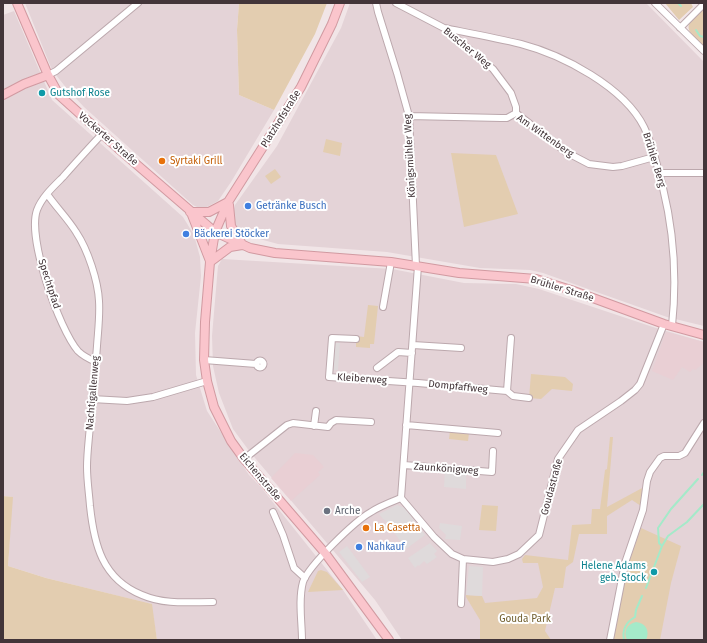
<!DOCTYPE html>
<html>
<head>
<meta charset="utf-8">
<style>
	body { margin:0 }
	#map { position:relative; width:707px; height:643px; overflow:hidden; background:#f1e5e7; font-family:"Fira Sans",sans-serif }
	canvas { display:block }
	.frame { position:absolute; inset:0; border:4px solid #433539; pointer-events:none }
</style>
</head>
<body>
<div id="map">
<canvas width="707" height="643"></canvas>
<div class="frame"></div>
</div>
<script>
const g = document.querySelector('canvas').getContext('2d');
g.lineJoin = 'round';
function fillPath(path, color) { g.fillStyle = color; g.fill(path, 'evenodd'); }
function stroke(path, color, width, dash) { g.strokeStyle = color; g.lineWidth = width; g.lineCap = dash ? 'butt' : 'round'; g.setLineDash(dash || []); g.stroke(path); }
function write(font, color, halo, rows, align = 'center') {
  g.font = font + ' "Fira Sans",sans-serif'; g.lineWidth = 4; g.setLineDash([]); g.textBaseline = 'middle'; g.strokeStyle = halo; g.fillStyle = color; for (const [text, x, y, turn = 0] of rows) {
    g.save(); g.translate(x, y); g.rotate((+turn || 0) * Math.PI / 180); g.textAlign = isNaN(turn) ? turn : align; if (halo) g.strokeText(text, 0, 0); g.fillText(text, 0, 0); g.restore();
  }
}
fillPath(new Path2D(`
	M25 3H239L237 30 239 95 274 110 231 182 218 201 205 208H199L193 205 84 107 68 90 52 70Z
	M350 3H646L704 62V326L667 317 543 273 530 270 480 268 387 252 278 244 245 235 238 229 235 223 233 215 235 205 277 146 341 28Z
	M14 11 52 100 183 217 194 235 200 257 201 276 195 333 196 375 207 411 249 475 260 486 343 590 377 640H157L151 604 46 578 8 566 12 497 3 496V15Z
	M222 259 392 269 464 283 516 284 539 289 656 328 704 342V640H402L375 600 250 452 233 429 219 393 213 366 212 336 218 266Z`), '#e4d3d7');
fillPath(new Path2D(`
	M666 332 704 342V363L695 370 693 369 690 372 682 367 673 380 652 371Z
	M295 453 313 455 324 467 318 472 320 475 291 501 271 478Z`), '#e9cfd4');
fillPath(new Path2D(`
	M239 3H327L315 34 274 110 239 95 237 30Z
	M665 3H691L693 7 679 20Z
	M704 9V47C686 29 681 27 704 9Z
	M326 139 342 143 340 156 323 152Z
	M451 153 496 155 518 214 464 227Z
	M275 169 281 177 271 184 265 176Z
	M368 305 378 306 374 344H370V348L356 347V336L364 337Z
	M531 374 565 377 573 384 572 391 552 389 541 399 529 398Z
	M450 431 469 433 468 441 449 439Z
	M610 437H613L607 507 644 487 641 506 632 500 607 516V534H579L573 562 566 567 563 588H555L545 631 551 640H480V620L466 597V595L482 596 485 603 537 598 543 587 538 563H523L522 559 525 555 568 560 572 525 591 524 592 509H600L605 470 607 469Z
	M3 496 13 497 8 566 46 578 152 604 157 640H3Z
	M482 505 498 506 496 531 479 530Z
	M641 528 681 546 671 583 660 640H613L628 564Z
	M321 570 327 572 343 590 308 592 318 571Z`), '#e3cdb0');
fillPath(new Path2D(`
	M335 343H340L338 370H333Z
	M445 472 466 473V489L444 487Z
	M397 505 405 508 425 535 406 549 385 520 383 519 379 514Z
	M440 523 462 526 460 540 445 539 446 535 439 528Z
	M430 543 437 551 434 554 437 557 427 564 424 561 419 566 418 565 415 568 408 558Z
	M347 546 370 577 362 582 339 552Z
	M469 566 483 567 482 596 466 595Z`), '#dfdadb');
fillPath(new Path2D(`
	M636 622C646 623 650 631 646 640H627C623 631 627 624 636 622Z`), '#a4eac9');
stroke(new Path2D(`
	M678 3 681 6
	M696 30 700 36 704 37
	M702 475 704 472
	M662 546 659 543 658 528 671 509 698 479
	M646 588 662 546 668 536 687 522 704 504
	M624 640C622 630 626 622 635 617L636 610 642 596`), '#a4eac9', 2);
const street = new Path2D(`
	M376 3 378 12 397 73 409 116 416 266
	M396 3 444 28 493 69 511 93 516 107V113
	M655 3 704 51
	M444 28C469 33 496 38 521 44 563 55 624 87 644 127 653 146 658 168 663 188 674 233 677 279 672 326
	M680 28 704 4
	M48 75 56 71 138 3
	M409 116 501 118H507L516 113 566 152 589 164 613 167 622 166 654 157
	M659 173H704
	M47 194C56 207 68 219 76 232 88 250 98 281 99 301 100 316 98 331 97 346 95 373 92 399 90 425 89 439 87 453 87 467 87 480 89 493 90 506 94 544 102 579 142 595 165 605 189 602 213 602
	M418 266 401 498 434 537 452 554 463 559 493 562 508 559 519 554 539 535 558 459 578 430 621 401 635 390 640 384 664 324
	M383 307 391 262
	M356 339 332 338 329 377 418 383 507 391 513 396 529 398
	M413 345 461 348
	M204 360 256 364
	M256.5 364a3.5 3.5 0 1 1 7 0a3.5 3.5 0 1 1-7 0Z
	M96 362C89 359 83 356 78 351 59 329 27 238 37 210 42 197 53 187 63 177 76 162 89 148 102 134
	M377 368 398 352 412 353
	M507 391 511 338
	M92 399 127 401 153 397 207 381
	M406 425 498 433
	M314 426 316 411
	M244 459 287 425 293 423 328 427 331 423 336 420 371 422
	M404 465 492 472 493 451
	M273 512 283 535 294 568 305 578
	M461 604 463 559
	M302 640C302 622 298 600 303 582 309 565 355 521 371 512 380 506 391 502 401 498
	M610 640 625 563 643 510 647 481 650 472 660 458 664 456H679L685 453 704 423`);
const secondary = new Path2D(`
	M17 3 48 75 59 95 121 151 208 226 215 232 250 248 275 253 391 262 459 273 536 279 571 290 664 324 704 335
	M340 3 332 24 301 87 228 202 215 232 210 262 205 322 204 360 207 381 214 407 231 441 244 459 325 553 389 640
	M3 95 24 84 48 75
	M229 205 231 226 242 244
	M190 212H209L228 202
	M192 215 210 261
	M210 262 230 247 242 245`);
stroke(street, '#bca8ad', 8);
stroke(secondary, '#d19aa1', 10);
stroke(street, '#fff', 6);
stroke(secondary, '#fac5cc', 8);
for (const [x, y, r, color] of [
	[42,93,4,"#0f9aa8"],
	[162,161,4,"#e8710a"],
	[248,206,4,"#3f7fe0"],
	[186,234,4,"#3f7fe0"],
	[327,511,4,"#6b7280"],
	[366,528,4,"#e8710a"],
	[359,547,4,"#3f7fe0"],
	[654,572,4,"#0f9aa8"]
]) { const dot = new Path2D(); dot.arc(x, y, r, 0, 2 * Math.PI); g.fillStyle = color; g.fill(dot); stroke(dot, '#fff', 1.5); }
write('10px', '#433539', '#fff', [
	["Buscher Weg",467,48,39],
	["Platzhofstraße",281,119,-58],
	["Am Wittenberg",545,136,35],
	["Vockerter Straße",108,139,41],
	["Königsmühler Weg",410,156,-93],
	["Brühler Berg",654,160,73],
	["Spechtpfad",49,284,72],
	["Brühler Straße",562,289,17],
	["Kleiberweg",362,379,4],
	["Dompfaffweg",458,387,6],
	["Nachtigallenweg",93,393,-85],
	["Zaunkönigweg",446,469,4],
	["Eichenstraße",260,477,50],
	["Goudastraße",552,487,-75]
]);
write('10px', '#0d838f', '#fff', [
	["Gutshof Rose",50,93],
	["Helene Adams",646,566,"right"],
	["geb. Stock",646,578,"right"]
], 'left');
write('10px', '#c56008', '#fff', [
	["Syrtaki Grill",170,161],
	["La Casetta",374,528]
], 'left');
write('10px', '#366cbe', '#fff', [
	["Getränke Busch",256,206],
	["Bäckerei Stöcker",194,234],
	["Nahkauf",367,547]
], 'left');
write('10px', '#5b616d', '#fff', [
	["Arche",335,511]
], 'left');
write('10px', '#705e2d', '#fff', [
	["Gouda Park",525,619]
]);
</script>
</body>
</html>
